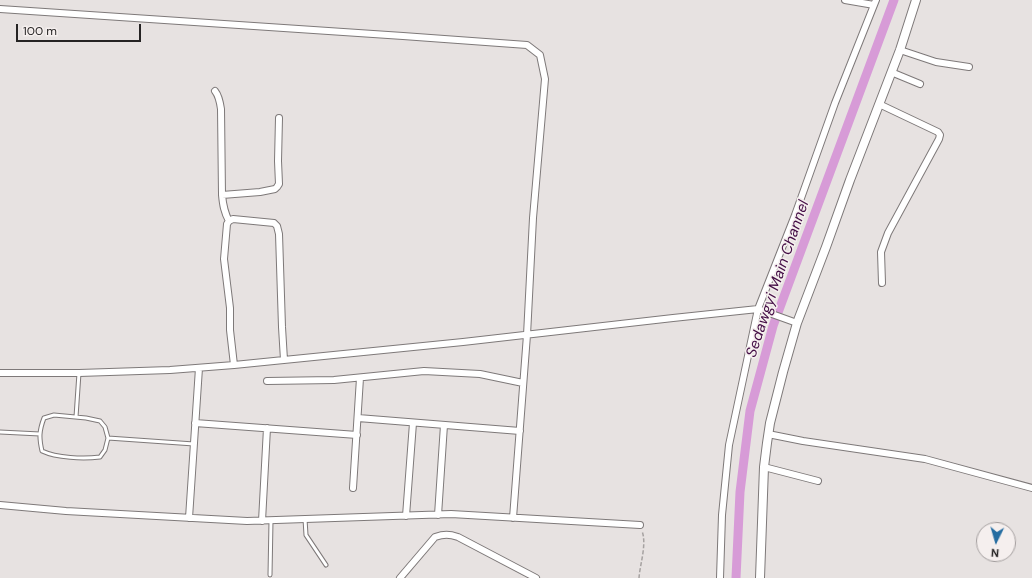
<!DOCTYPE html>
<html>
<head>
<meta charset="utf-8">
<style>
	body { margin:0 }
	#map { position:relative; width:1032px; height:578px; overflow:hidden; background:#e7e2e1; font-family:"DM Sans",sans-serif }
	canvas { display:block }
	.north { position:absolute; left:976px; top:522px; width:40px; height:40px; box-sizing:border-box; background:#f5efee; border:1px solid #a29d9d; border-radius:50%; rotate:185deg; font-size:11px; font-weight:700; line-height:16px; text-align:center; color:#252323 }
	.north::after { content:''; display:block; margin:auto; width:14px; height:18px; background:#256da1; clip-path:polygon(50% 0,100% 100%,50% 72%,0 100%) }
	.scale { position:absolute; left:16px; top:24px; width:125px; height:18px; box-sizing:border-box; border:2px solid #252323; border-top:0; padding-left:5px; font-size:12px; line-height:14px; white-space:nowrap; color:#252323; -webkit-text-stroke:3px #f5efee; paint-order:stroke }
</style>
</head>
<body>
<div id="map">
<canvas width="1032" height="578"></canvas>
<div class="north">N</div>
<div class="scale">100 m</div>
</div>
<script>
const g = document.querySelector('canvas').getContext('2d');
g.lineJoin = 'round';
function stroke(path, color, width, dash) { g.strokeStyle = color; g.lineWidth = width; g.lineCap = dash ? 'butt' : 'round'; g.setLineDash(dash || []); g.stroke(path); }
function write(font, color, halo, rows, align = 'center') {
  g.font = font + ' "DM Sans",sans-serif'; g.lineWidth = 3; g.setLineDash([]); g.textBaseline = 'middle'; g.strokeStyle = halo; g.fillStyle = color; for (const [text, x, y, turn = 0] of rows) {
    g.save(); g.translate(x, y); g.rotate((+turn || 0) * Math.PI / 180); g.textAlign = isNaN(turn) ? turn : align; if (halo) g.strokeText(text, 0, 0); g.fillText(text, 0, 0); g.restore();
  }
}
stroke(new Path2D(`
	M736 578 740 492 750 411 773 326 894 0`), '#d79bd7', 9);
const service = new Path2D(`
	M76 417 79 373
	M0 432 40 434
	M108 438 105 427 100 421 86 418 54 415 44 418C39 431 39 438 42 451 57 458 83 459 100 457L105 450 108 438 194 444
	M305 519 306 535 326 565
	M270 575 271 521`);
const minor = new Path2D(`
	M845 0 874 5
	M0 9 403 36 527 45 540 55 545 79 533 218 527 335 513 518
	M900 50 936 62 969 67
	M891 72 920 84
	M215 91C219 96 220 102 221 109L222 195C223 205 224 212 229 221
	M879 104 938 132 940 135 939 139 888 233 881 252 882 283
	M222 195 260 192 275 189 277 187 279 184 278 161 279 118
	M234 365 230 330V308L224 259 227 224 229 221 233 219 274 223 277 226 279 234 282 327 284 360
	M0 373H79L170 370 234 365 463 342 673 318 758 309 797 323
	M267 381 334 380 424 371 480 374 523 383
	M358 418 520 431
	M195 423 357 435
	M768 434 803 441 925 459 1032 488
	M764 467 818 481
	M353 488 360 378
	M0 505 66 511 247 521 451 514 640 525
	M438 515 444 425
	M406 516 413 423
	M189 518 199 368
	M262 521 267 428
	M400 578 435 537C444 534 449 534 458 537L536 578
	M720 578 722 515 729 445 758 309 795 215 835 103 876 0`);
const tertiary = new Path2D(`
	M760 578 764 467 767 443 770 423 783 372 797 323 826 247 850 180 900 50 916 0`);
stroke(service, '#7e7979', 5);
stroke(minor, '#7e7979', 8);
stroke(tertiary, '#7e7979', 10);
stroke(new Path2D(`
	M639 578C640 564 647 544 642 531`), '#a6a2a1', 1.5, [4, 2]);
stroke(service, '#fff', 3);
stroke(minor, '#fff', 6);
stroke(tertiary, '#fff', 8);
write('italic 15px', '#430d45', '#f5efee', [
	["Sedawgyi Main Channel",778,279,-71]
]);
</script>
</body>
</html>
